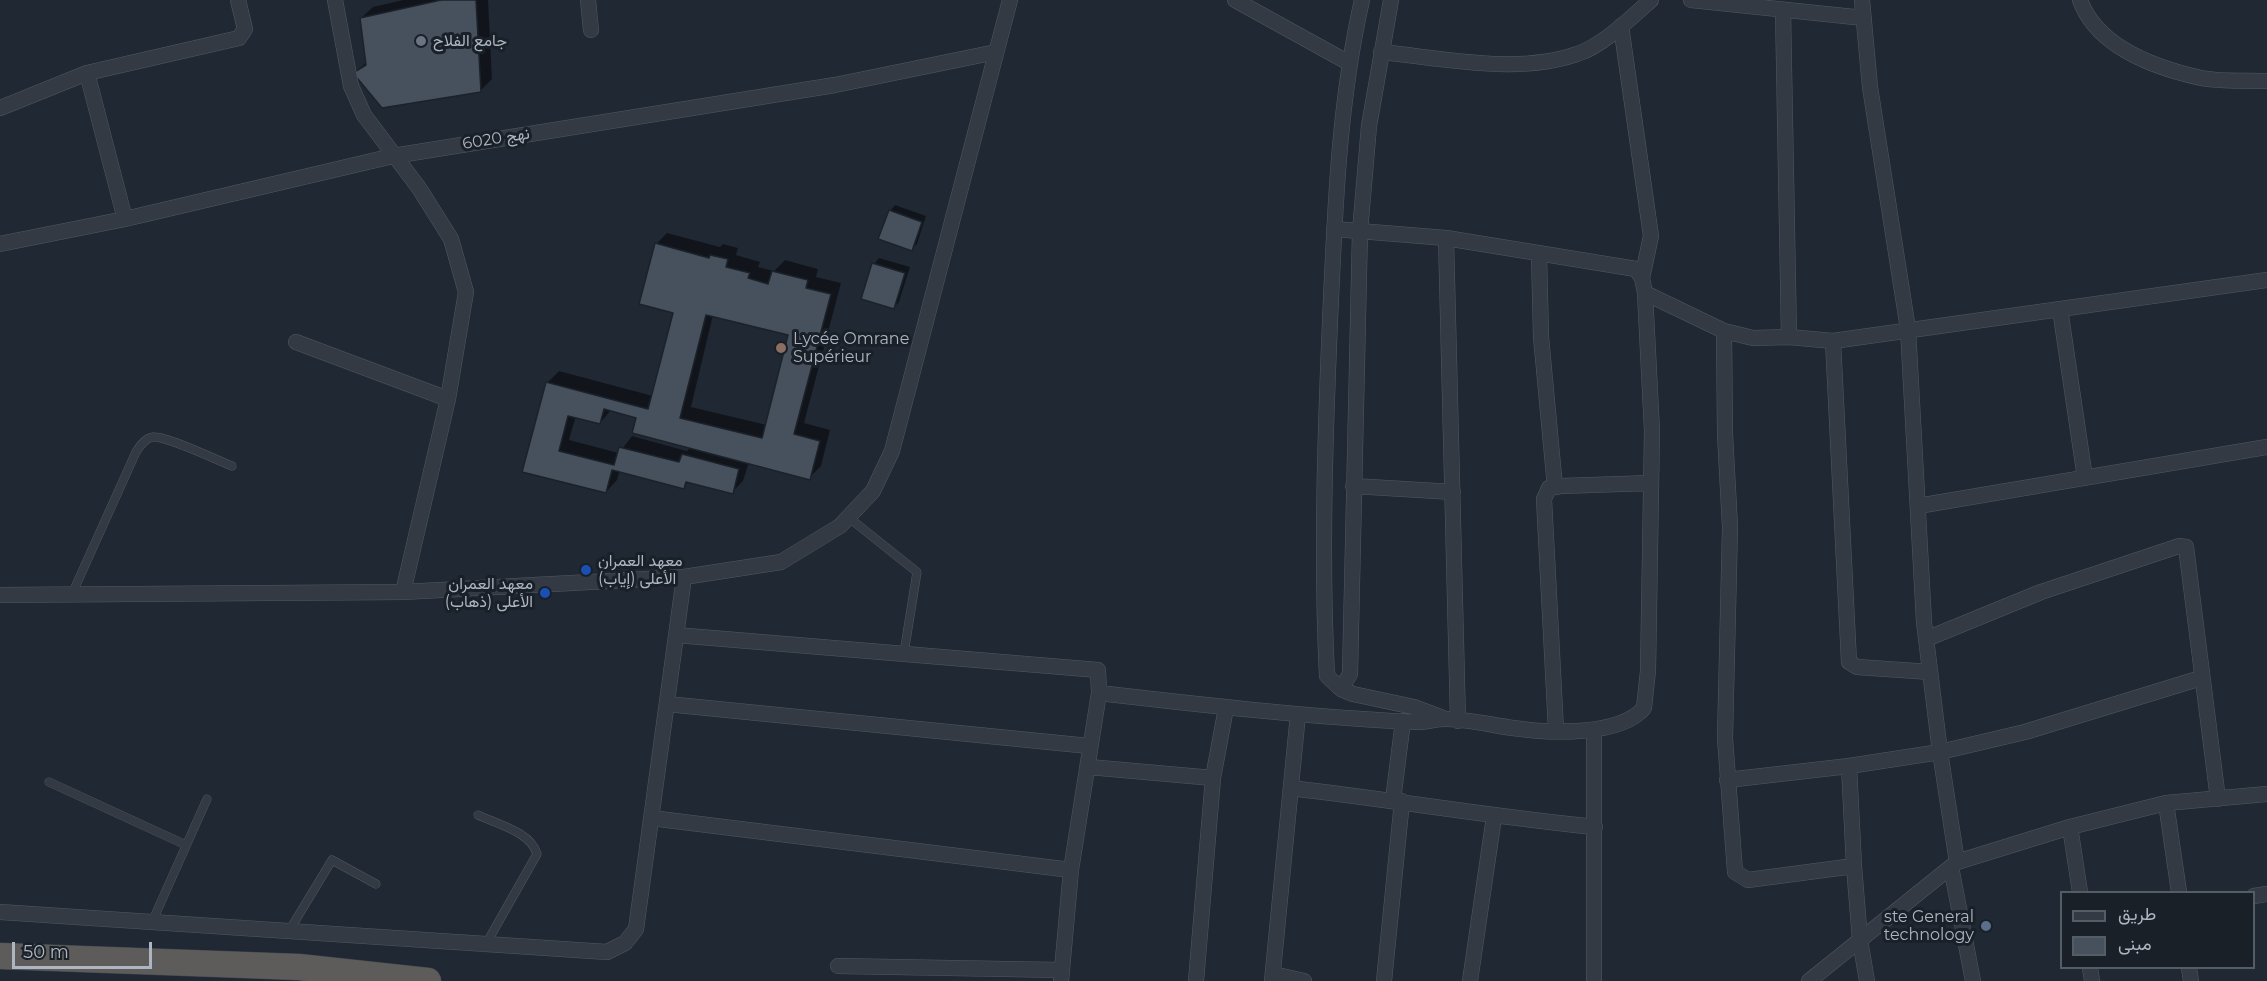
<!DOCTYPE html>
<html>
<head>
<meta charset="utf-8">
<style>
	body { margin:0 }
	#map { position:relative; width:2267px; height:981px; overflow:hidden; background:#202933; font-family:Montserrat,Vazirmatn,sans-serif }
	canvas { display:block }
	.legend { position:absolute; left:2060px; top:891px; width:195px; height:78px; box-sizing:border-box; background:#192028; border:2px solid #545c65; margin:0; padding:8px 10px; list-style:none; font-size:18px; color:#adb5c1 }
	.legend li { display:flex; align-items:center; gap:12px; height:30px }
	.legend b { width:30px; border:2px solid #545c65 }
	.scale { position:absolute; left:12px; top:942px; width:140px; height:27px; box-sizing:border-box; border:3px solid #adb5c1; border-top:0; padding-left:8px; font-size:18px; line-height:21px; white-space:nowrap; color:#adb5c1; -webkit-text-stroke:4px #192028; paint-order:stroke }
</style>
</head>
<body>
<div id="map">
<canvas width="2267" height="981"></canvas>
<ul class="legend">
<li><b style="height:8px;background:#333a44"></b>طريق</li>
<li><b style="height:16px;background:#47505d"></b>مبنى</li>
</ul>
<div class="scale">50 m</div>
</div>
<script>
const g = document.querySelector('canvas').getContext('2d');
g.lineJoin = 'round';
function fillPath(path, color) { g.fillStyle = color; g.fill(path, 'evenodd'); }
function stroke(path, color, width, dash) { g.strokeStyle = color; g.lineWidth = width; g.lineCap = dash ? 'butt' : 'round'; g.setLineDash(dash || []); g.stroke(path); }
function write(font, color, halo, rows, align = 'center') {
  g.font = font + ' Montserrat,Vazirmatn,sans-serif'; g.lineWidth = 6; g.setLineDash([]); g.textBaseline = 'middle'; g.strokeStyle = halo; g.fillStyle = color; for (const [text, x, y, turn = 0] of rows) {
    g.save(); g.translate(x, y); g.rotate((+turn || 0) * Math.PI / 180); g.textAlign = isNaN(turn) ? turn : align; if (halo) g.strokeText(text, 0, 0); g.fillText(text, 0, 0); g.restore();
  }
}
fillPath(new Path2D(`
	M403 0H488L492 79 480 91 355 73 367 61 361 18 373 7Z
	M895 205 926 216 917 244 911 249 890 211Z
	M667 233 720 247 723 244 738 248 736 255 760 262 758 267 774 271 785 260 818 269 816 277 841 283 804 423 830 430 821 466 809 478 749 462 743 481 732 492 689 481 684 487 620 470 617 480 606 492 524 470 547 383 559 371 653 396 675 312 656 244ZM713 315 789 334 767 425 691 407ZM611 410 638 417 691 447 687 451 632 436 619 453 569 440 576 416 600 423Z
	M879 258 910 267 899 302 894 307 874 264Z`), '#0007');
const building = new Path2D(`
	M441 0H476L481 92 382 108 353 73 366 65 360 18Z
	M889 210 922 222 912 251 878 239Z
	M655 243 709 258 710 255 728 259 726 267 750 273 748 278 768 284 772 271 808 280 806 288 831 294 794 434 820 441 810 480 632 433 636 418 604 409 600 424 568 416 559 451 614 465 619 447 679 462 682 454 739 469 733 494 686 482 684 489 612 470 606 493 522 472 546 382 648 409 673 313 639 304ZM706 315 788 335 762 438 680 418Z
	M872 263 905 273 894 309 861 299Z`);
fillPath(building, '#47505d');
stroke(building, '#1b222a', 1.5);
const service = new Path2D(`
	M848 517 917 572 904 653
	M72 594 136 452C140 446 145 438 153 437 167 436 217 460 232 466
	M49 782 186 845
	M478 815C497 824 531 832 537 854L486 944
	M152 922 207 799
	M289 931 332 860 376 884`);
const minor = new Path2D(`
	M335 0 351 86 364 115 419 188 451 239 466 292 448 399 403 592
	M588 0 591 30
	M1235 0 1349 63
	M1362 0C1338 106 1335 213 1330 321 1325 440 1321 558 1327 676L1341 689 1353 694 1414 707 1443 718
	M1691 0 1864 18
	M1862 0 1870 87 1908 329 1924 622 1940 752 1957 862
	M2080 0C2097 47 2156 68 2201 78 2222 82 2246 80 2267 81
	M1783 10 1789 337
	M1621 26 1651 236 1642 278
	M1381 52C1442 58 1517 75 1577 54 1602 46 1631 18 1651 0
	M87 73 125 219
	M0 108 87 73 239 38 245 29 238 0
	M1446 238 1458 721
	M0 244 125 219 393 156 835 85 996 52
	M1539 254 1541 337 1555 487
	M1645 293 1724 331 1753 338 1789 337 1833 341 2267 280
	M2060 309 2085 478
	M1724 331 1725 434 1730 527 1725 738 1735 872 1748 880 1854 866 1860 940 1867 981
	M1833 341 1849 662 1857 667 1930 672
	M296 342 448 399
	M1353 486 1453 492
	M1918 506 2267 447
	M0 595 403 592 684 577 781 562 840 526 873 491 892 451 1010 0
	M676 635 1098 670 1099 693 1071 870 1061 981
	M1926 639 2041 592 2179 546 2186 547 2218 799
	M1341 689 1350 674 1360 231 1369 126 1391 0
	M1099 693C1203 705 1308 717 1413 722 1424 723 1434 719 1445 719 1467 719 1491 725 1513 728 1547 733 1619 737 1644 708L1648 671 1652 431 1645 293 1642 278 1636 269 1446 238 1334 229
	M667 704 1089 746
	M1556 730 1544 499 1549 488 1561 486 1651 483
	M1594 730V981
	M1849 766 1940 752 2025 732 2201 678
	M1089 767 1213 778
	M1727 780 1849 766 1854 866
	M1291 788C1393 800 1494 817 1595 827
	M1393 800 1403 721
	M2166 803 2179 892
	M651 818 1071 870
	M2070 827 2080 892
	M1951 867 1973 981
	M2254 896 2267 894
	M0 912 607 952 625 943 636 929 684 577
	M838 966 1061 970
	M2090 968 2092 981
	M2189 968 2191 981
	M1273 974 1304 981
	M1196 981 1213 778 1226 708
	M1272 981 1298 714
	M1384 981 1402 801
	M1470 981 1494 817
	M1809 981 1957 862 2070 827 2166 803 2267 794`);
const trunk = new Path2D(`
	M0 956 299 967 428 981`);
stroke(service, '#515862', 9);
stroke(minor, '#515862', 16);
stroke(trunk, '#3e454e', 27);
stroke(service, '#333a44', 8);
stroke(minor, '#333a44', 15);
stroke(trunk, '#5d5c5a', 26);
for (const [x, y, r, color] of [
	[421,41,6,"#6b7280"],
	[781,348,6,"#8d6e63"],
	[586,570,6,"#1a4fb4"],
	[545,593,6,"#1a4fb4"],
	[1986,926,6,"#5c6f8a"]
]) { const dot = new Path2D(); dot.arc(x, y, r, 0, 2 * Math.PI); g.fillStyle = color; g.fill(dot); stroke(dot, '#192028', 2); }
write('16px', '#adb5c1', '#192028', [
	["جامع الفلاح",433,41],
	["Lycée Omrane",793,339],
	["Supérieur",793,357],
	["معهد العمران",598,561],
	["الأعلى (إياب)",598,579],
	["معهد العمران",533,584,"right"],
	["الأعلى (ذهاب)",533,602,"right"],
	["ste General",1974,917,"right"],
	["technology",1974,935,"right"]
], 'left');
write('16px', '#adb5c1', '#192028', [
	["نهج 6020",496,139,-9]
]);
</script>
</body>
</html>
